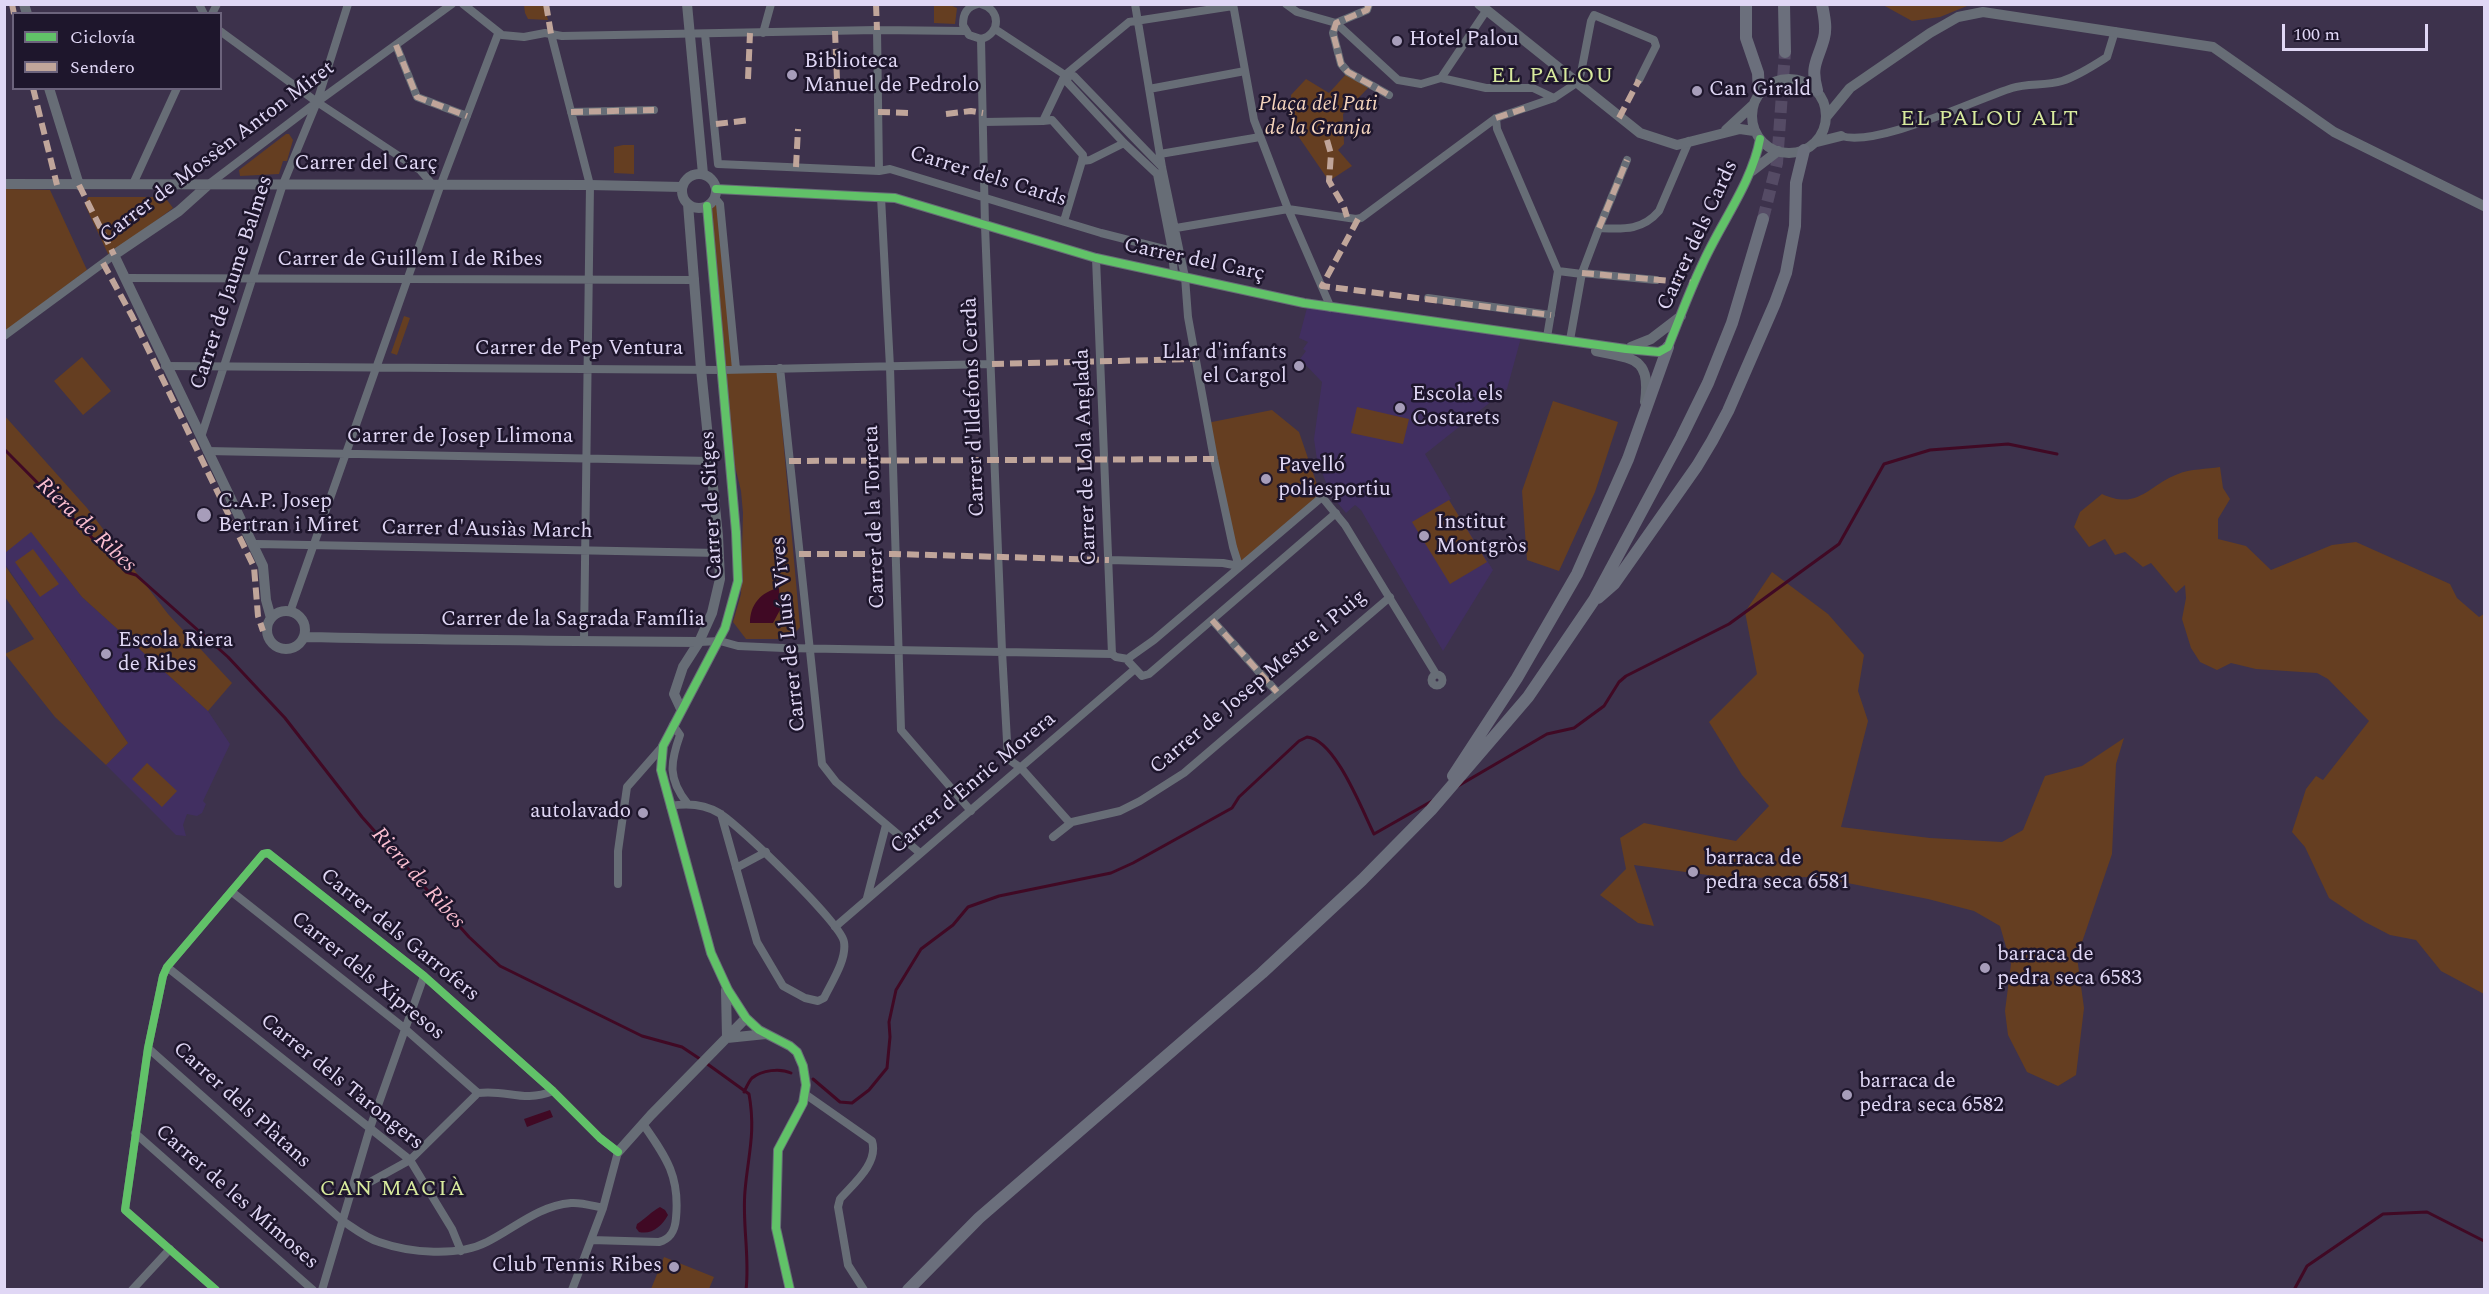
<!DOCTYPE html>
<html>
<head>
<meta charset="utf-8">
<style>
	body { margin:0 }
	#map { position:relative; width:2489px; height:1294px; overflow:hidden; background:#3d324c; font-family:Spectral,serif }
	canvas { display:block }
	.frame { position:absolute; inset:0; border:6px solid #e0d7f5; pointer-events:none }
	.legend { position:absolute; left:12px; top:12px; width:210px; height:78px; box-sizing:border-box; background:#1e162c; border:2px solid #6c637c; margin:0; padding:8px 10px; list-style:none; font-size:18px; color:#e0d7f5 }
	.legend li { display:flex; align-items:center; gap:12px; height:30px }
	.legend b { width:30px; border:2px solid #6c637c }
	.scale { position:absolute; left:2282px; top:24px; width:146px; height:27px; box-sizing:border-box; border:3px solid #e0d7f5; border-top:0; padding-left:8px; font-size:18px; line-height:21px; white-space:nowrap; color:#e0d7f5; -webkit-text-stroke:4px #1e162c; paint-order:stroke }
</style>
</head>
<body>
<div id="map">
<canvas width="2489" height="1294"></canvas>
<div class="frame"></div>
<ul class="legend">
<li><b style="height:8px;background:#61c268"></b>Ciclovía</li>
<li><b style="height:8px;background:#c0a59a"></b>Sendero</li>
</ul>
<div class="scale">100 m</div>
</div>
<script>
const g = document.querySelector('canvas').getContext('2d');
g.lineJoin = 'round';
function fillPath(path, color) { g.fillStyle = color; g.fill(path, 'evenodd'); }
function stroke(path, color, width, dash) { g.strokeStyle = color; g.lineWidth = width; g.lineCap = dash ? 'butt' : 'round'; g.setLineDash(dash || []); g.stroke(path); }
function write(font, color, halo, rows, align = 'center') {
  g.font = font + ' Spectral,serif'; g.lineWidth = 5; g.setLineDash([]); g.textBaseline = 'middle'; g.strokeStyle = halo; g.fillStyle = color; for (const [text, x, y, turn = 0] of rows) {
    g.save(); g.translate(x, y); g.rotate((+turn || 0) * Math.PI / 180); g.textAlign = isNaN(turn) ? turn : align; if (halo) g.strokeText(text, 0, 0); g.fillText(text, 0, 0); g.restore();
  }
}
fillPath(new Path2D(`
	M1308 304 1522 334 1507 389 1425 454 1451 499 1449 500 1493 570 1443 651 1361 510 1355 505 1346 513 1332 496 1327 485 1317 460 1314 439 1322 382 1300 359 1306 351 1303 349 1308 342 1299 338Z
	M31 531 82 597 208 711 230 744 203 801 206 804 202 813 197 816 187 814 183 825 186 836 176 835 106 765 128 743 5 564 4 553Z`), '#412f61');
fillPath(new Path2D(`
	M524 5H544L548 20 528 19 525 13Z
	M934 5H950L957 8 955 24 934 23Z
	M1883 5H2029L1967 6 1940 17 1912 21Z
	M1348 72 1369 87 1343 114 1344 144 1338 150 1352 166 1329 181 1294 130 1291 95 1306 79 1329 93Z
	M286 134H289L293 140 287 161H283L279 174 240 176 239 170Z
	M623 145H634V174L614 173V147Z
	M5 189 50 190 87 270 5 332Z
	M88 197H155L156 200H167L173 208 109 256 85 205Z
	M717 203 733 367H726L711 208Z
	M404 316 410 318 397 355 391 353Z
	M82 357 111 391 83 415 54 381Z
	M777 371 800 627 790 639H746L733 622 741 594 743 513 741 491 734 462 726 373Z
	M1553 401 1618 422 1595 492 1559 571 1527 560 1522 491Z
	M1357 407 1409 419 1403 444 1351 433Z
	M1272 410 1299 432 1322 499 1239 566 1207 423Z
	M4 415 87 508 168 614 232 683 208 711 82 597 31 532 5 553Z
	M2220 467 2223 488 2230 499 2218 519V539L2246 546 2271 570 2332 545 2356 542 2450 584 2457 598 2479 617 2484 614V994L2441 971 2416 940 2390 935 2365 922 2329 898 2305 847 2292 832 2306 789 2316 776 2323 780 2369 721 2328 679 2317 673 2256 669 2231 663 2217 670 2200 662 2191 648 2182 619 2186 598 2185 585 2176 593 2151 563 2143 567 2125 552 2115 555 2105 539 2089 547 2074 527 2080 512 2102 494C2139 511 2148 485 2178 474 2190 469 2207 469 2220 467Z
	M1449 500 1487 562 1450 584 1412 522Z
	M33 549 59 584 40 597 15 562Z
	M4 564 128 743 106 765 55 717 5 654 34 639 5 597Z
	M1772 572 1828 614 1864 655 1858 691 1868 721 1841 827 1930 838 2002 842 2023 830 2045 776 2082 766 2124 738 2116 764 2112 854 2077 957 2084 1008 2076 1075 2058 1086 2027 1072 2008 1035 2005 1011 2011 964 2000 926 1974 911 1928 899 1817 877 1730 878 1634 865 1654 926 1638 923 1600 895 1626 869 1620 838 1644 823 1736 841 1769 806 1742 775 1709 722 1757 674 1745 612Z
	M147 763 177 791 162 807 132 779Z
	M664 1257 714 1277 709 1289H651Z`), '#653e21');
fillPath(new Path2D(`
	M779 588 780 610 773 623H750C750 604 761 592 779 588Z
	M550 1110 553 1117 527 1127 524 1119Z
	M660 1207 665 1210 668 1215C662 1226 652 1235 639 1232L636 1228 637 1224C645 1219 652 1211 660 1207Z`), '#400924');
stroke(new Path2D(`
	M4 449 126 572 136 575 228 657 285 718 362 817 469 937 500 966 642 1036 682 1047 700 1059
	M1458 786 1547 734 1574 728 1604 706 1619 682 1626 676 1729 624 1839 544 1884 464 1930 450 2008 444 2057 454
	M706 1063 749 1094C756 1133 748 1155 745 1191 742 1224 750 1257 746 1290
	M813 1079 840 1102 852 1103 869 1090 887 1068 890 1037 889 1022 896 990 921 949 953 925 968 907 999 896 1111 873 1133 863 1232 808 1239 797 1299 741 1307 737C1335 739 1362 810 1374 834L1432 801
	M744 1092C746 1088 749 1081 752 1078 762 1070 780 1068 791 1073
	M2294 1290 2307 1266 2383 1214 2427 1212 2484 1241`), '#400924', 3);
stroke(new Path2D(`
	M1763 219 1777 163 1785 52`), '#554b65', 12, [12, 6]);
stroke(new Path2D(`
	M199 4 204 14
	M463 4 502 35 524 37 545 33 562 36 877 30 965 31
	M978 4C967 7 963 13 963 25L969 35 981 39C1001 34 1001 9 981 4
	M1135 4 1162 167 1185 277 1188 317 1214 459 1233 547 1239 566
	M1233 4 1254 120 1288 209 1331 308
	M1286 4 1297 12 1336 23 1398 80 1421 84 1441 78 1486 88H1533L1554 98
	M1369 4 1367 10 1336 23 1333 33 1341 64 1348 72 1389 95
	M212 14 217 4
	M995 29 1065 75 1074 76 1162 167
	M877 30 879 171
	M220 31 317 102 420 170 432 184
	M763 33 771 4
	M551 34 590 185 584 639
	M705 34 718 164 879 171 890 169 1101 233 1172 251
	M981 39 985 226 1002 651 1008 759 1021 768 1070 823
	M396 45 417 97 467 116
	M1065 75 1068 83 1124 143 1157 174 1172 251 1174 274
	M1441 78 1486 11
	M1149 89 1245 71
	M571 112 654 110
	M1496 118 1497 129 1558 271
	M1043 121 1052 120 1083 155 1082 161
	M984 122 1043 121 1065 75 1129 22 1233 6
	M1841 136C1878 147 1972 101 2012 88 2028 83 2046 86 2062 81 2078 76 2093 66 2107 57L2115 31
	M1160 154 1260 137
	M133 184 177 88
	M209 184 317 102 452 4
	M881 197 890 367 901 730 971 811
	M715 198 720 204 736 369
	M1064 221 1082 161 1090 160 1124 143
	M1176 228 1288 209 1356 219 1361 218 1496 118 1554 98 1575 84 1581 73 1591 21 1594 15 1654 40 1656 46 1639 80
	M1599 228 1627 160
	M1096 258 1112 654
	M1558 271 1582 274
	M1582 273 1656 280
	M126 278 695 280
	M1428 298 1551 315
	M4 336 114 255
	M1547 337 1558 271
	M1570 340 1582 273 1599 228C1623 229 1642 231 1659 211L1689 141
	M165 366 722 370 992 364
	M780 368 822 764 836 782 920 853
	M201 437 283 184 317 102 348 4
	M207 451 711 461
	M1336 513 1149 674 1142 676 1128 661 1130 657 1154 640 1322 497 1345 525 1436 674
	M253 545 257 544 719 553
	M1109 560 1223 563 1239 566
	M290 612 441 184 498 34
	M1212 620 1277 692
	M699 642 720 641 738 646 784 648 1112 654 1116 657 1128 659
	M1431.5 680a5.5 5.5 0 1 1 11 0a5.5 5.5 0 1 1-11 0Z
	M673 725 680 735C670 763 668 779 687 803
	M670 806C687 803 704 804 719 813 739 825 841 923 844 942 847 960 831 983 824 998L818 1001 805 998 783 986 757 942 721 814
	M1053 837 1072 822 1120 811 1140 801 1184 773 1390 597
	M736 868 766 852
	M618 884V851L627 787 663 746
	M232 892 404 1028 478 1093
	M867 898 886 825
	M835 927 1135 669
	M167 967 410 1160 452 1229 461 1251
	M148 1048 343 1221C355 1229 366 1238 379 1242 410 1253 458 1257 487 1242 515 1228 538 1206 571 1203 581 1202 593 1206 603 1208
	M805 1094 872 1141C879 1163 853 1184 840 1199L838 1207 848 1265 864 1290
	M135 1133 313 1290
	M352 1192 410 1160 478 1093C507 1089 523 1103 553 1091
	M591 1240 659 1242C671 1239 675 1230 676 1218 680 1176 666 1157 643 1124
	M132 1290 170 1249
	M216 1290 125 1210 148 1048 163 976 167 967 263 854 268 853 424 976 553 1091 600 1138 618 1152 603 1208 572 1290
	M322 1290 370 1128 424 976`), '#676d76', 8);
stroke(new Path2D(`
	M24 4 27 14
	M687 4 703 174
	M1479 4 1640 133 1677 145 1740 129 1754 131
	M1752 116a37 37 0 1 1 74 0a37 37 0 1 1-74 0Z
	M49 88 79 185
	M1827 116 1850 88 1930 33 1958 17 1983 12 2213 47 2334 132 2484 206
	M1726 130 1753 105
	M1817 142 1841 136
	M1752 171 1778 151
	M682 191a17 17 0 1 1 34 0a17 17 0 1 1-34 0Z
	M4 184 590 185 682 187
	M208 185 179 211 114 255 263 566 266 600 271 618
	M716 189 895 198 1096 258 1304 303 1626 349 1659 352 1668 347C1679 320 1689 292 1702 265 1720 224 1752 183 1760 139
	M707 206 736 532 738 581 725 628 663 746 661 770 711 953 728 990 746 1018 759 1030 790 1046 797 1052 803 1066 806 1085 803 1103 778 1150 776 1228 790 1290
	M1631 347 1651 339 1681 316
	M1596 351C1634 359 1651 357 1645 402
	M267 630a19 19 0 1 1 38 0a19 19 0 1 1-38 0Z
	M304 637C436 640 567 641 699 642
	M681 709 674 694 683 667 699 642 712 613 720 579 718 536 701 369 688 204
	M726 990 727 1038
	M727 1038 766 1034
	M618 1152 651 1115 746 1018`), '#676d76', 10);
stroke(new Path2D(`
	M1746 4V38L1758 73 1759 93
	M1784 4 1785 52
	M1817 90C1810 65 1818 61 1824 38 1827 27 1824 16 1822 4
	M1598 598 1614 584 1697 466 1712 441 1728 411 1775 303 1786 273 1795 226 1796 183 1804 150
	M1453 776 1517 678 1577 574 1628 459 1668 347
	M908 1290 979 1218 1262 973 1362 880 1431 810 1528 697 1594 600 1681 438 1708 383 1732 323 1763 219`), '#6b6f7c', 12);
stroke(new Path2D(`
	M12 4 14 14
	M546 4 551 34
	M876 4 877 30
	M1369 4 1367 10 1336 23 1333 33 1341 64 1348 72 1389 95
	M835 31 837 80
	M396 45 417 97 467 116
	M748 79 750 33
	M33 88 57 185
	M571 112 654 110
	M878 112 912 113
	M946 114 971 111 983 113
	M1496 118 1526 108
	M1619 118 1639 80
	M716 124 751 120
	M1327 140 1331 154 1329 181 1344 207 1347 217
	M796 167 798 129
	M79 185 114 255
	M1358 219 1322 286 1551 315
	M1599 228 1627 160
	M103 263 132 316 254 567 258 616 263 631
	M1582 273 1694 283
	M992 364 1195 359
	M789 461 1214 459
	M799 554H895L1109 560
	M1212 620 1277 692`), '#c0a59a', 6, [12, 6]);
stroke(new Path2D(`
	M716 189 895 198 1096 258 1304 303 1626 349 1659 352 1668 347C1679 320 1689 292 1702 265 1720 224 1752 183 1760 139
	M707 206 736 532 738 581 725 628 663 746 661 770 711 953 728 990 746 1018 759 1030 790 1046 797 1052 803 1066 806 1085 803 1103 778 1150 776 1228 790 1290
	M216 1290 125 1210 148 1048 163 976 167 967 263 854 268 853 424 976 553 1091 600 1138 618 1152`), '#61c268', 8);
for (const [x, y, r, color] of [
	[1397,41,6,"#a79dba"],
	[792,75,6,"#a79dba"],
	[1697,91,6,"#a79dba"],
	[1299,366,6,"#a79dba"],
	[1400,408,6,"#a79dba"],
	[1266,479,6,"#a79dba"],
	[204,515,8,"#a79dba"],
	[1424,536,6,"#a79dba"],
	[106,654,6,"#a79dba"],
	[643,813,6,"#a79dba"],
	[1693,872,6,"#a79dba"],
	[1985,968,6,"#a79dba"],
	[1847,1095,6,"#a79dba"],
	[674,1267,6,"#a79dba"]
]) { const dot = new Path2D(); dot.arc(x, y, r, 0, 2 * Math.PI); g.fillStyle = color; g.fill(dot); stroke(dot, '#1e162c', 2); }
write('21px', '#e0d7f5', '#1e162c', [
	["Hotel Palou",1409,41],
	["Biblioteca",804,63],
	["Manuel de Pedrolo",804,87],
	["Can Girald",1709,91],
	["Llar d'infants",1287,354,"right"],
	["el Cargol",1287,378,"right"],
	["Escola els",1412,396],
	["Costarets",1412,420],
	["Pavelló",1278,467],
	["poliesportiu",1278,491],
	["C.A.P. Josep",218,503],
	["Bertran i Miret",218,527],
	["Institut",1436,524],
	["Montgròs",1436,548],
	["Escola Riera",118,642],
	["de Ribes",118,666],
	["autolavado",631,813,"right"],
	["barraca de",1705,860],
	["pedra seca 6581",1705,884],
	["barraca de",1997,956],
	["pedra seca 6583",1997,980],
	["barraca de",1859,1083],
	["pedra seca 6582",1859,1107],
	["Club Tennis Ribes",662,1267,"right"]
], 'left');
write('italic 21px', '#f6d5bd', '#1e162c', [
	["Plaça del Pati",1318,106],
	["de la Granja",1318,130]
]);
write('21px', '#e0d7f5', '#1e162c', [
	["Carrer de Mossèn Anton Miret",218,153,-37],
	["Carrer del Carç",366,165],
	["Carrer dels Cards",988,178,17],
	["Carrer dels Cards",1699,236,-65],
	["Carrer de Guillem I de Ribes",410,261],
	["Carrer del Carç",1194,261,12],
	["Carrer de Jaume Balmes",233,283,-72],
	["Carrer de Pep Ventura",579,350],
	["Carrer d'Ildefons Cerdà",975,407,-92],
	["Carrer de Josep Llimona",460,438],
	["Carrer de Lola Anglada",1087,457,-92],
	["Carrer de Sitges",713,505,-93],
	["Carrer de la Torreta",876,517,-92],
	["Carrer d'Ausiàs March",487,531,1],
	["Carrer de la Sagrada Família",573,621],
	["Carrer de Lluís Vives",790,634,-96],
	["Carrer de Josep Mestre i Puig",1259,683,-40],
	["Carrer d'Enric Morera",974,784,-40],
	["Carrer dels Garrofers",399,936,39],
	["Carrer dels Xipresos",367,977,39],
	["Carrer dels Tarongers",341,1083,39],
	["Carrer dels Plàtans",241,1106,42],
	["Carrer de les Mimoses",236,1198,41]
]);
g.letterSpacing = '1.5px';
write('22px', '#d8ea9d', '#1e162c', [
	["EL PALOU",1553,78],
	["EL PALOU ALT",1990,121],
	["CAN MACIÀ",393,1191]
]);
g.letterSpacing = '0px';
write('italic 22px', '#fabed0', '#1e162c', [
	["Riera de Ribes",85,526,43],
	["Riera de Ribes",417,879,48]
]);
</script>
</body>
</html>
